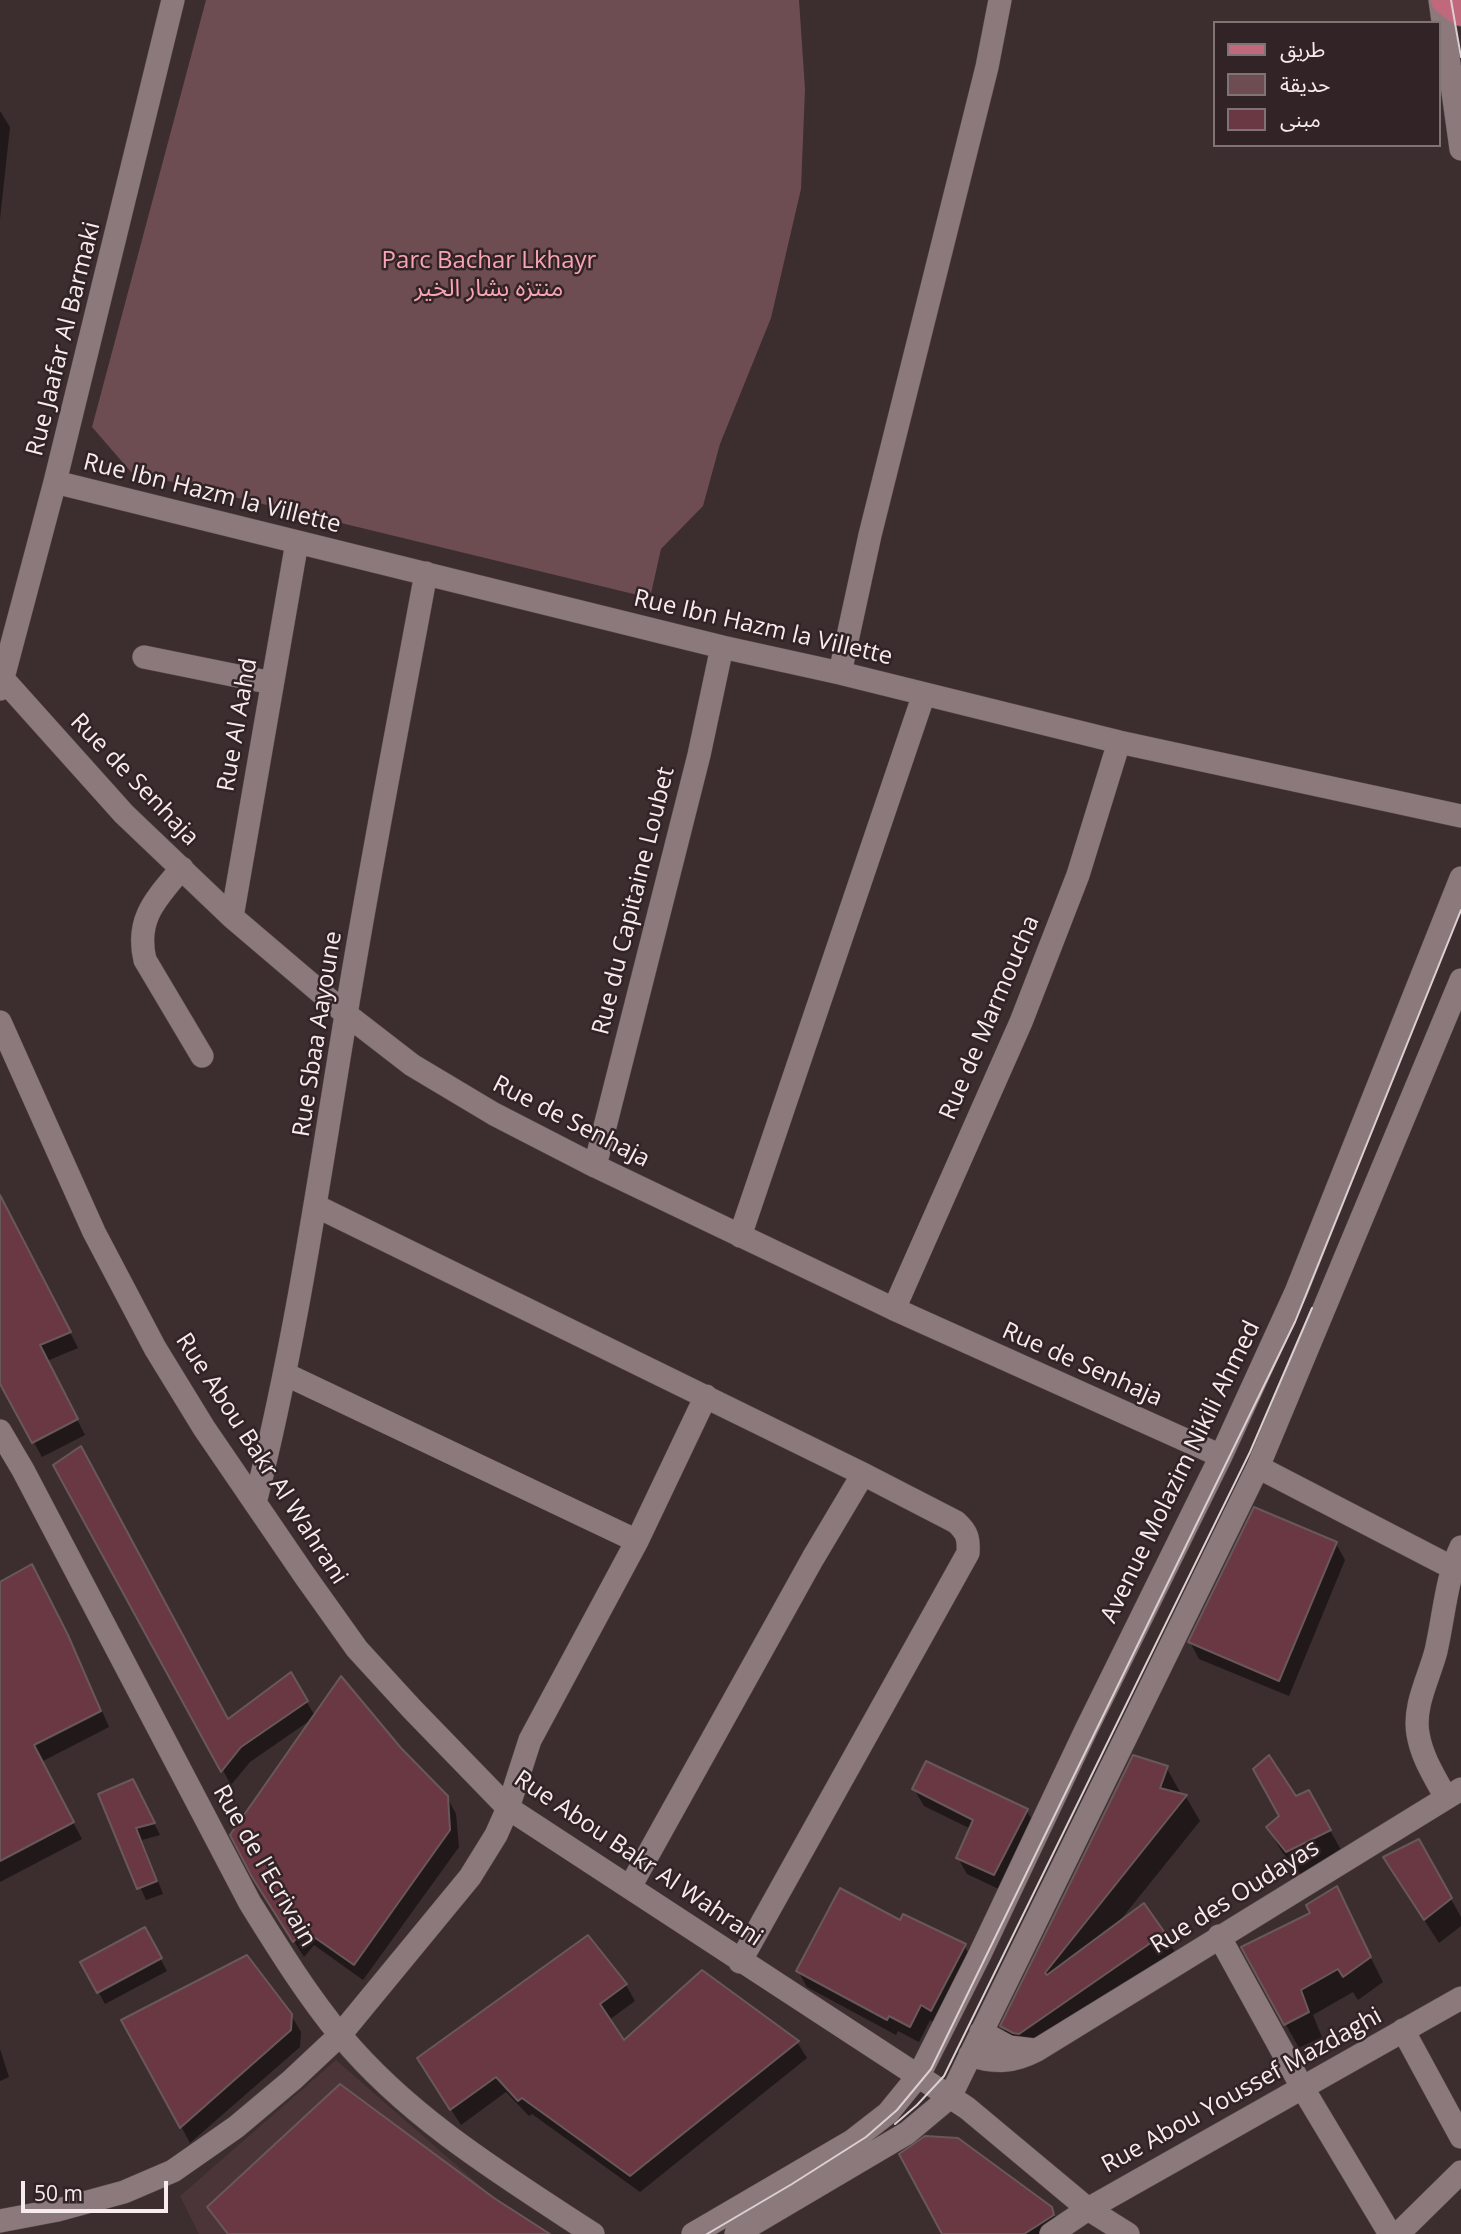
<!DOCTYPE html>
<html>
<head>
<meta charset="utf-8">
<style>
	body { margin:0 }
	#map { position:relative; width:1461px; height:2234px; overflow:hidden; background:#3c2d2f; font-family:"Open Sans","Noto Sans Arabic",sans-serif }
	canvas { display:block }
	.legend { position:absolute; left:1213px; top:21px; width:228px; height:126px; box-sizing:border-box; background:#322326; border:2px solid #807376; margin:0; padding:9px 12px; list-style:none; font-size:21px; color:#f6eced }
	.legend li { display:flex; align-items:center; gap:14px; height:35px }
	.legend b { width:35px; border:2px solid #807376 }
	.scale { position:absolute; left:21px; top:2181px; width:147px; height:32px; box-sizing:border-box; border:4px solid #f6eced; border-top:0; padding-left:9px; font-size:21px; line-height:24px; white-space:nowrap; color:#f6eced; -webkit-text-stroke:5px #322326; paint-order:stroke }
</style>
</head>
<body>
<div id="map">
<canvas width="1461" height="2234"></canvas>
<ul class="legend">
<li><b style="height:9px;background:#c2687d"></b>طريق</li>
<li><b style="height:19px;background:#6d4d52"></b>حديقة</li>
<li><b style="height:19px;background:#6a3842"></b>مبنى</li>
</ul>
<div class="scale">50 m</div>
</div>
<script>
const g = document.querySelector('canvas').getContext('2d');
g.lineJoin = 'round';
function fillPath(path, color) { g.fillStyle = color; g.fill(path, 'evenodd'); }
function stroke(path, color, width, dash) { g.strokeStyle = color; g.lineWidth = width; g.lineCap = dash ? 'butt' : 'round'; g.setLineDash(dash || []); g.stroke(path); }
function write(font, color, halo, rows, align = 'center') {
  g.font = font + ' "Open Sans","Noto Sans Arabic",sans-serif'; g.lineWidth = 5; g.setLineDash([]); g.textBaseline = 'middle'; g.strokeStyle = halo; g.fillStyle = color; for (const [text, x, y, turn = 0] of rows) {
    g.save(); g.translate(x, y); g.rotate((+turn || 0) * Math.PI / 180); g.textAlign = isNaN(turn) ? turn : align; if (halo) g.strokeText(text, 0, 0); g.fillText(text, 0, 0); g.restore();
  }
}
fillPath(new Path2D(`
	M336 2060 494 2198 550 2234H199L180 2196Z`), '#4b3539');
fillPath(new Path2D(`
	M206 0H799L805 89 801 189 771 318 720 444 703 506 661 549 650 598 131 472 92 427Z`), '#6d4d52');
fillPath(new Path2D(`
	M0 111 10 127 0 219Z
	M0 1196 78 1348 47 1361 85 1435 42 1457 0 1381Z
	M55 1465 228 1721 290 1674 315 1716 399 1749 447 1797 456 1814 459 1847 363 1980 314 1945 304 1957 264 1893 312 1719 250 1762 231 1785Z
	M1336 1544 1345 1560 1289 1696 1199 1659 1190 1642Z
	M41 1582 77 1654 109 1727 41 1762 82 1839 0 1882V1584Z
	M1166 1767 1180 1792 1179 1795 1186 1797 1200 1821 1118 1923 1164 1933 1178 1958 1016 2051 1002 2026Z
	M914 1789 1026 1810 1036 1826 1003 1891 967 1874 958 1858 971 1829 924 1806Z
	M1308 1792 1344 1855 1301 1875 1282 1852 1268 1828 1281 1817 1295 1798Z
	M139 1794 160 1835 142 1840 163 1894 146 1900 100 1795Z
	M1418 1841 1461 1917V1926L1439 1943 1400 1882Z
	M1336 1889 1383 1982 1358 2000 1353 1992 1313 2015 1322 2037 1299 2048 1243 1948 1313 1914Z
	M901 1923 964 1946 974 1962 940 2026 930 2020 919 2042 898 2031 896 2035 807 1987 798 1971Z
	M144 1929 167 1971 105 2004 83 1963Z
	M587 1937 626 1985 635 2001 609 2020 624 2042H797L807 2058 640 2192 532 2114 529 2116 506 2092 461 2125 429 2075Z
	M291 2015 301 2032 300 2047 190 2143 124 2020Z
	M0 2049 9 2077 0 2081Z
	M1050 2208 1060 2225 1059 2234H944Z`), '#0007');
const building = new Path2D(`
	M0 1195 71 1332 40 1345 78 1419 32 1443 0 1384Z
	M81 1446 228 1719 291 1672 308 1701 241 1747 221 1772 53 1465Z
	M1254 1507 1337 1542 1279 1681 1188 1642Z
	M32 1564 68 1635 101 1711 34 1745 74 1822 0 1861V1582Z
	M341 1676 401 1748 448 1796 450 1830 354 1965 304 1930 293 1942 252 1877 230 1835Z
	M1133 1755 1168 1766 1160 1788 1187 1795 1045 1973 1047 1975 1144 1903 1165 1933 1019 2034 1013 2033 1000 2026Z
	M1269 1755 1296 1796 1309 1790 1331 1830 1286 1852 1266 1827 1279 1816 1253 1769Z
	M926 1761 1028 1809 994 1875 956 1858 973 1820 912 1789Z
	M133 1779 155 1823 136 1828 157 1881 137 1889 98 1794Z
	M1419 1839 1452 1898 1424 1920 1383 1857Z
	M1337 1886 1371 1957 1343 1977 1338 1969 1301 1990 1309 2012 1284 2025 1241 1947 1310 1913 1306 1905Z
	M840 1888 900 1920 903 1914 966 1944 931 2011 921 2005 910 2027 889 2016 887 2020 796 1971Z
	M145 1927 162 1958 97 1993 80 1962Z
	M588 1935 627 1984 600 2004 624 2040 702 1970 799 2041 630 2176 522 2098 518 2101 496 2077 450 2110 417 2058Z
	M247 1955 292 2014 291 2030 180 2128 121 2020Z
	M340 2084 494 2198 550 2234H228L207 2207Z
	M925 2136 958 2138 1052 2207 1054 2215 1024 2234H942L899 2154Z`);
fillPath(building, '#6a3842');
stroke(building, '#69585a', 2);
const minor = new Path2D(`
	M1440 0 1461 149
	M55 482 722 647 840 673 1119 742 1461 816
	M144 657 272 683
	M840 673 870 535 987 67 1000 0
	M3 679 124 814 232 917 346 1014 412 1065 494 1114 595 1166 894 1309 1221 1456
	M0 689 55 482 173 0
	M182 868C157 898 135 918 145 960L202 1056
	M232 917 297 542
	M0 1022 94 1232 155 1348 204 1428 305 1576 357 1649 412 1709 508 1808 967 2108 1088 2209 1128 2234
	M595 1166 699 755 722 647
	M316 1206 863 1474 956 1522C967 1532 969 1538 968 1553L740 1962
	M740 1236 924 694
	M894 1309 1021 1022 1078 875 1119 742
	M285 1374 637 1541
	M0 1431 23 1470 250 1903C278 1948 307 1995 341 2036 409 2118 504 2176 593 2234
	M1258 1467 1451 1567
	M255 1503C296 1342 319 1178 346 1015 370 867 399 720 426 573
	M1446 1798C1435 1777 1422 1758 1418 1734 1413 1706 1429 1678 1436 1651 1444 1616 1446 1579 1461 1547
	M630 1887 813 1558 863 1474
	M1219 1936 1302 2087 1390 2234
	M1403 2030 1461 2137
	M981 2032 1009 2047 1034 2050
	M970 2055C995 2064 1014 2062 1037 2050L1461 1789
	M0 2221 58 2210 124 2192 173 2171 236 2127 292 2080 340 2035 470 1877 496 1835 508 1808 530 1740 637 1541 706 1396
	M693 2234 852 2141 888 2113 919 2075 980 1954 1086 1730 1221 1456 1296 1292 1461 878
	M736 2234 907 2133 950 2097 1258 1467 1461 980
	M1051 2234 1088 2209 1461 1998
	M1398 2234 1461 2172`);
const major = new Path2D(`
	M1445 0 1461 12`);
stroke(minor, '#56494a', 24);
stroke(major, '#56494a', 30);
stroke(minor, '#8b797c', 23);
stroke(major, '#c2687d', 28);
stroke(new Path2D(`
	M1451 0 1461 57
	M895 2124 917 2105 944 2076 1250 1452 1312 1308
	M707 2234 792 2184 866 2137 897 2110 931 2069 1295 1322 1461 910`), '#dbd0d1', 2);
write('24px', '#f8a4b2', '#322326', [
	["Parc Bachar Lkhayr",489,261],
	["منتزه بشار الخير",489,289]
]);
write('24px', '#f6eced', '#322326', [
	["Rue Jaafar Al Barmaki",64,339,-76],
	["Rue Ibn Hazm la Villette",212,494,14],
	["Rue Ibn Hazm la Villette",763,628,13],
	["Rue Al Aahd",238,725,-80],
	["Rue de Senhaja",134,780,46],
	["Rue du Capitaine Loubet",634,901,-76],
	["Rue de Marmoucha",990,1018,-67],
	["Rue Sbaa Aayoune",318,1034,-81],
	["Rue de Senhaja",571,1122,27],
	["Rue de Senhaja",1082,1365,24],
	["Rue Abou Bakr Al Wahrani",261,1459,57],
	["Avenue Molazim Nikili Ahmed",1181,1472,-64],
	["Rue Abou Bakr Al Wahrani",638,1859,34],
	["Rue de l'Ecrivain",264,1866,60],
	["Rue des Oudayas",1235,1897,-32],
	["Rue Abou Youssef Mazdaghi",1242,2091,-29]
]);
</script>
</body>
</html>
